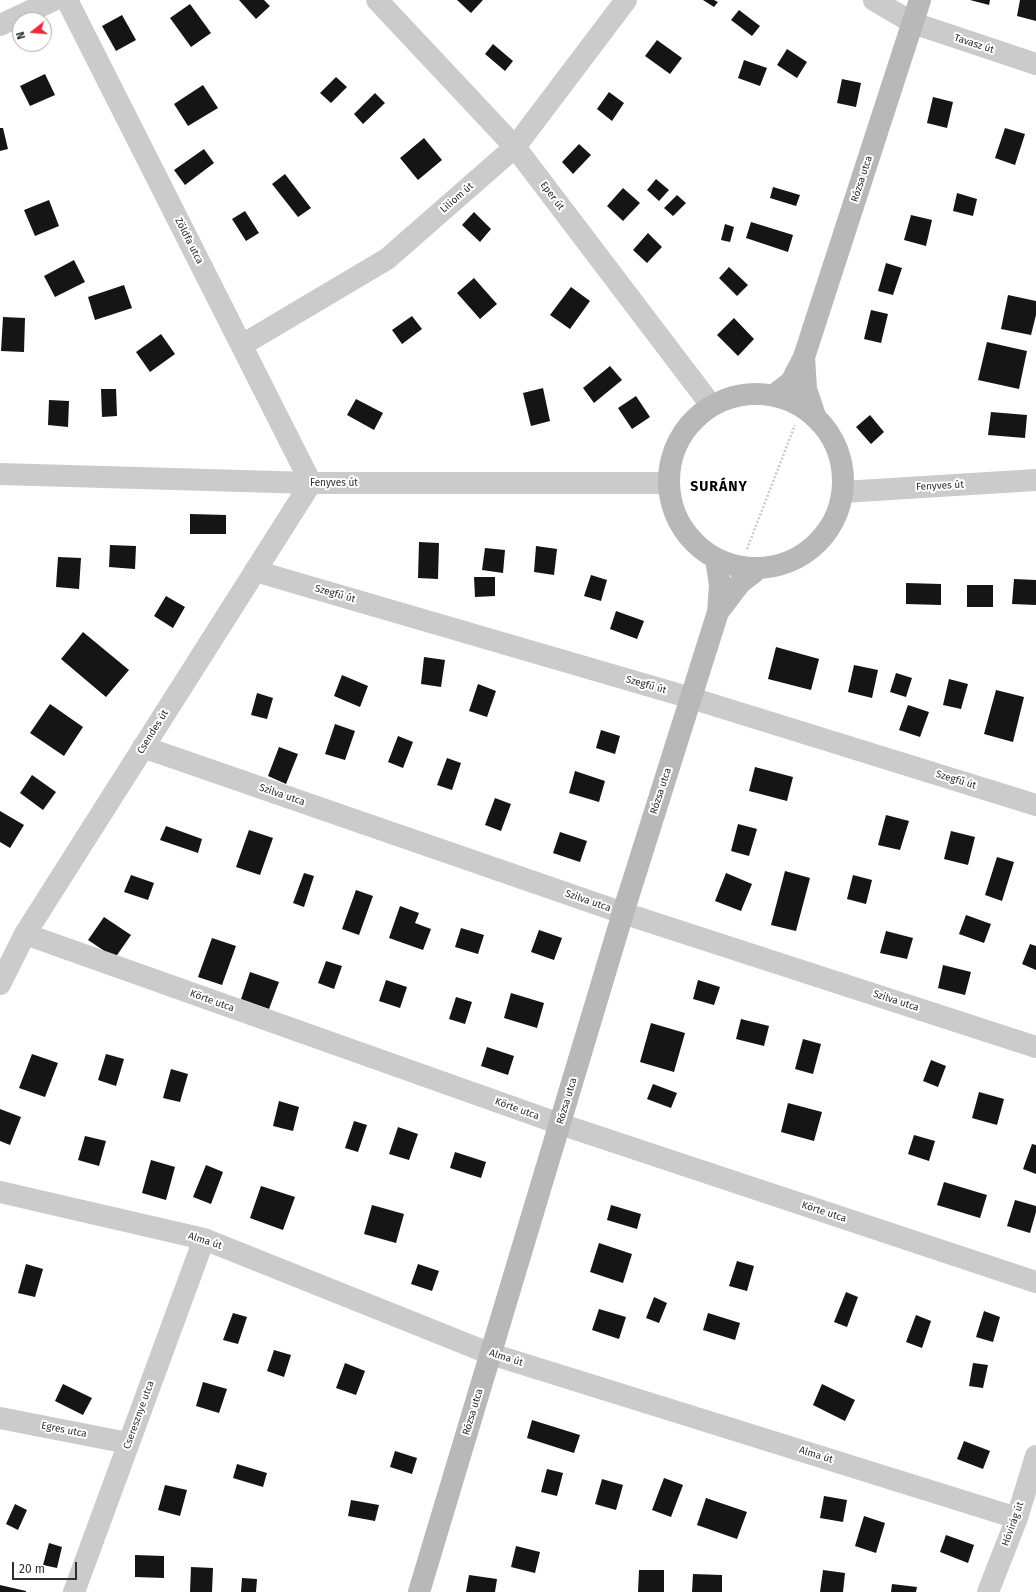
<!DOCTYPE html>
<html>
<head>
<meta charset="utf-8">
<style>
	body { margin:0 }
	#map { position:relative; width:1036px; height:1592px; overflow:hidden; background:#fff; font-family:"Fira Sans",sans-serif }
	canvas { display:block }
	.north { position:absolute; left:12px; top:12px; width:40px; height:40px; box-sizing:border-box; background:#fff; border:1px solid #ababab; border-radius:50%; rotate:253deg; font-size:11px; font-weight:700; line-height:16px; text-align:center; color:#2e2e2e }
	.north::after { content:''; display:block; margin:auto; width:14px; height:18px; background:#ec293a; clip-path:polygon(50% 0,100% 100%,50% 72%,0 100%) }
	.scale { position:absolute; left:12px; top:1562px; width:65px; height:18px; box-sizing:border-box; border:2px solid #2e2e2e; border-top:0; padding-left:5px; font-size:12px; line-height:14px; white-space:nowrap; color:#2e2e2e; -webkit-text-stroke:3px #fff; paint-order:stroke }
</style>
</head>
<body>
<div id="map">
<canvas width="1036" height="1592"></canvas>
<div class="north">N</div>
<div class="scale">20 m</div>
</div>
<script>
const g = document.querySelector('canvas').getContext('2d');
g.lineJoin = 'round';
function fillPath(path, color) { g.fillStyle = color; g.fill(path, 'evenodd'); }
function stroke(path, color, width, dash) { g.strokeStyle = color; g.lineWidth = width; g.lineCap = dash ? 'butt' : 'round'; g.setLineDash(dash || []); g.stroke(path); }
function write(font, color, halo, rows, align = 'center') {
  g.font = font + ' "Fira Sans",sans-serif'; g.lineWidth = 4; g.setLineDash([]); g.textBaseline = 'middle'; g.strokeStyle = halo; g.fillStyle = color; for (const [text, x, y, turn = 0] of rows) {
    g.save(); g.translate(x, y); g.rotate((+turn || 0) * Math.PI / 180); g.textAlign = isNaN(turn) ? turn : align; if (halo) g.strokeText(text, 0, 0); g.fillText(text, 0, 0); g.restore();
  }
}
fillPath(new Path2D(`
	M239 0H264L270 6 256 19Z
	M457 0H483L471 13Z
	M703 0H714L718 2 714 7Z
	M970 0H990L989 5Z
	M1020 0H1036V21L1017 16Z
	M190 4 211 33 191 47 170 18Z
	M739 10 760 26 752 36 731 20Z
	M122 15 136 40 116 51 102 26Z
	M657 40 682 58 670 74 645 56Z
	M493 44 513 61 505 71 485 54Z
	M787 49 807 62 797 78 777 65Z
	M744 60 767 68 760 86 738 78Z
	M45 74 55 95 30 106 20 86Z
	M336 77 347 87 331 103 320 93Z
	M842 79 861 83 856 107 837 103Z
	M203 85 218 108 188 126 174 104Z
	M609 92 624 103 612 121 597 109Z
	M375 93 385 103 363 124 354 114Z
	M933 97 953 102 947 128 927 123Z
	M0 128H3L8 149 0 151Z
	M1005 128 1025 134 1015 165 995 158Z
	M424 138 442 160 418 180 400 158Z
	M579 144 591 155 573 174 562 162Z
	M204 149 214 163 185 185 174 170Z
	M285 174 311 208 298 217 272 184Z
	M656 179 669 190 659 201 647 190Z
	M773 187 800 195 796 206 770 198Z
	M623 188 640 203 623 221 607 206Z
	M957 193 977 199 973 216 953 211Z
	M677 195 686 203 673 216 664 208Z
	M49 200 59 226 35 236 24 210Z
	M245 211 259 233 246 241 232 219Z
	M474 212 491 229 480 242 462 225Z
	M911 215 932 220 926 246 904 240Z
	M751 222 793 235 788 252 746 238Z
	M725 224 734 227 730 242 721 240Z
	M648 233 662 247 647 263 633 250Z
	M74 260 85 282 55 297 44 276Z
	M886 263 902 268 893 295 878 291Z
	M729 267 748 285 737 296 719 278Z
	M474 278 497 304 480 319 457 293Z
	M124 285 132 308 95 320 88 297Z
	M571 287 590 301 570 329 550 315Z
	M1008 295 1036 301V315L1031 335 1001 329Z
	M871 310 888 314 881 343 864 339Z
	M412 316 422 329 402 344 392 330Z
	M3 317 25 318 24 352 1 351Z
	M734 318 754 339 738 356 717 335Z
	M161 334 175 354 150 372 136 352Z
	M987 342 1027 351 1019 389 978 380Z
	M610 366 622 380 594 403 583 388Z
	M543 388 550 421 531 426 523 393Z
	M101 389H116L117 416 102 417Z
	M636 396 650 417 632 429 618 408Z
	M356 399 383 413 374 430 347 415Z
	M49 400 69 401 68 427 48 425Z
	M991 412 1027 415 1025 438 988 435Z
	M870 415 884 432 871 444 856 427Z
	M190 514 226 515V534H190Z
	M419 542 439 543 438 579 418 578Z
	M110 545 136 546 135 569 109 567Z
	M536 546 557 549 554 575 534 572Z
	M485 548 505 550 503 573 482 570Z
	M58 557 81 558 79 589 56 587Z
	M591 575 607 580 601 601 584 596Z
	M474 577H495V596L475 597Z
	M1014 579 1036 580V605L1012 604Z
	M906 583 941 584V605L906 604Z
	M967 585H993V607H967Z
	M166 596 185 607 173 628 154 616Z
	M616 611 644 621 637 639 610 629Z
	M83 632 129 670 106 697 61 659Z
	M776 647 819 659 811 690 768 679Z
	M424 657 445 660 441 687 421 684Z
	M854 665 878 670 872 698 848 692Z
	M896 673 912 678 906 697 890 692Z
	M342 675 368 686 360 707 334 696Z
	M949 679 968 684 961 709 943 705Z
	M478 684 496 691 487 717 469 711Z
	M996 690 1024 697 1013 742 984 734Z
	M257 693 273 698 267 719 251 715Z
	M50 704 83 727 64 756 30 733Z
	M908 705 929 712 920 737 899 730Z
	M335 724 355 731 345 760 325 754Z
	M601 730 620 736 615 754 596 748Z
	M398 736 413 742 403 768 388 762Z
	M279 747 298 754 286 784 268 776Z
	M447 758 461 763 452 790 437 785Z
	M755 767 793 777 787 801 749 791Z
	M575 771 605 781 599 802 569 793Z
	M32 775 56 792 43 810 20 793Z
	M495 798 511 804 501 831 485 825Z
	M0 811 24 825 10 848 0 842Z
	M886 815 909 821 900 850 878 845Z
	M738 824 757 829 749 856 731 851Z
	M166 826 202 839 198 853 160 840Z
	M249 830 273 838 260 875 236 867Z
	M951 831 975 837 968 865 944 859Z
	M560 832 587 841 580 862 553 853Z
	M997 857 1014 862 1002 901 985 895Z
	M785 871 810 878 796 931 771 925Z
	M304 873 314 876 304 907 293 903Z
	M726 873 752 884 741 911 715 901Z
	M131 875 154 883 148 900 124 892Z
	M853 875 872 880 866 904 847 899Z
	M356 890 373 896 359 935 342 929Z
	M400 906 419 913 415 923 431 929 423 950 389 938Z
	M966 915 991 924 984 943 959 934Z
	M104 917 131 935 115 958 88 940Z
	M461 928 484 935 478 954 455 947Z
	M539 930 562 938 554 960 531 952Z
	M886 931 913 938 907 959 880 953Z
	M212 938 236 946 222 985 198 977Z
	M1030 944 1036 946V970L1022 964Z
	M326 961 342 966 334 989 318 983Z
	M943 965 971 972 965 995 938 988Z
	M250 972 279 982 269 1009 241 999Z
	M386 980 407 987 400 1008 379 1001Z
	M698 980 720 987 714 1005 693 999Z
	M511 993 544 1003 537 1028 504 1018Z
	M456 997 472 1002 465 1024 449 1019Z
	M741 1019 769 1026 764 1046 736 1039Z
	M651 1023 685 1033 674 1072 640 1062Z
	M803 1039 821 1044 813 1074 795 1069Z
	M487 1047 514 1056 508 1075 481 1066Z
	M32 1054 58 1063 45 1097 19 1088Z
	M106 1054 124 1059 116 1086 98 1080Z
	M931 1060 946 1066 938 1087 923 1081Z
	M171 1069 188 1074 180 1102 163 1098Z
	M653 1084 677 1093 671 1108 647 1099Z
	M979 1092 1004 1099 997 1125 972 1118Z
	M279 1101 299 1107 293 1131 273 1126Z
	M788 1103 822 1112 814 1141 781 1132Z
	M0 1109 21 1117 10 1145 0 1141Z
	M354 1121 367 1125 358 1152 345 1148Z
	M398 1127 418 1134 409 1160 389 1154Z
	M914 1135 935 1141 929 1161 908 1154Z
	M85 1136 106 1141 99 1166 78 1160Z
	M1032 1144 1036 1145V1174L1023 1169Z
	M455 1152 486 1162 481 1178 450 1168Z
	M151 1160 175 1167 166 1200 142 1193Z
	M206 1165 223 1172 211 1204 193 1197Z
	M944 1182 987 1195 980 1218 937 1205Z
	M261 1186 295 1197 283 1230 250 1218Z
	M1015 1200 1036 1206V1212L1030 1233 1007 1226Z
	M372 1205 404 1214 396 1243 364 1234Z
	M611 1205 641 1214 637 1229 607 1220Z
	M599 1243 632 1254 623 1283 590 1272Z
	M737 1261 754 1266 747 1291 729 1286Z
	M26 1264 43 1269 35 1297 18 1293Z
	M418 1264 439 1271 432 1291 411 1284Z
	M846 1292 858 1297 847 1327 834 1322Z
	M654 1297 667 1303 659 1323 646 1318Z
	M599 1309 626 1317 619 1339 592 1330Z
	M984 1311 1000 1317 993 1342 976 1337Z
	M233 1313 247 1317 238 1344 223 1340Z
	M708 1313 740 1323 735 1340 703 1330Z
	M916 1315 931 1321 922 1348 906 1342Z
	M274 1350 291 1355 284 1377 267 1371Z
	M345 1363 365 1371 356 1395 336 1388Z
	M973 1363 988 1365 983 1388 969 1386Z
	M203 1382 227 1389 219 1413 196 1406Z
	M63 1384 92 1398 83 1415 55 1401Z
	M822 1384 855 1400 845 1421 813 1405Z
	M532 1420 580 1435 574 1453 527 1438Z
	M964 1441 990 1451 983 1469 957 1459Z
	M395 1451 417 1458 412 1474 390 1467Z
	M237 1464 267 1473 263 1487 233 1478Z
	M547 1469 563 1473 557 1496 541 1492Z
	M664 1478 683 1485 671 1517 652 1510Z
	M602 1479 623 1485 616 1510 595 1504Z
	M165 1485 187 1490 180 1516 158 1510Z
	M824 1496 847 1500 843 1522 820 1518Z
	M706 1498 747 1512 737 1539 697 1525Z
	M351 1500 379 1505 375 1521 348 1516Z
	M15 1504 27 1510 18 1530 6 1524Z
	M864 1516 885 1523 876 1553 855 1546Z
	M946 1535 974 1545 968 1563 940 1552Z
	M49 1543 62 1547 57 1568 43 1565Z
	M516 1546 540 1552 535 1573 511 1567Z
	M135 1555 164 1556V1578L135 1577Z
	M191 1567 213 1568 212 1592H190Z
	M639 1570H664V1592H638Z
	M823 1570 845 1573 843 1592H820Z
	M693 1574 722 1575V1592H692Z
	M469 1575 497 1579 495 1592H466Z
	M242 1578 257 1579 256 1592H241Z
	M892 1584 917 1587 916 1592H891Z
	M0 1585 26 1591V1592H0Z`), '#151515');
stroke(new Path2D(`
	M747 549 795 425`), '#cbcbcb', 2.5, [2, 2]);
stroke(new Path2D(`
	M377 0 515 147 711 405
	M874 0 913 23 1036 64
	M0 25 54 0
	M242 345 387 259 515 147 626 0
	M0 474 311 483H668
	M843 492 1036 480
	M255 571 691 698 1036 805
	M143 747 623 913 1036 1047
	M25 934 560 1124 1036 1282
	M0 984 25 934 311 483 67 0
	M0 1192 204 1239 491 1354 1017 1518
	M0 1418 128 1443
	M74 1592 204 1239
	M988 1592 1017 1518 1036 1456`), '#cbcbcb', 22);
stroke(new Path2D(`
	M804 357 806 389 815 416
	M669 481a87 87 0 1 1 174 0a87 87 0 1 1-174 0Z
	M774 395 791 382 804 357 920 0
	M718 612 740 583 758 569
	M419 1592 623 913 718 612 720 585 716 559`), '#b8b8b8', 22);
write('10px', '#2e2e2e', '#fff', [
	["Tavasz út",974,44,18],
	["Rózsa utca",862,179,-72],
	["Eper út",552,196,53],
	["Liliom út",457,198,-41],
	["Zöldfa utca",189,241,63],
	["Fenyves út",334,483],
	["Fenyves út",940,486,-3],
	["Szegfű út",335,594,16],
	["Szegfű út",646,685,16],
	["Csendes út",153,732,-58],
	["Szegfű út",956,780,17],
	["Rózsa utca",661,791,-72],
	["Szilva utca",282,795,19],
	["Szilva utca",588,901,19],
	["Körte utca",212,1001,20],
	["Szilva utca",896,1001,18],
	["Rózsa utca",567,1101,-73],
	["Körte utca",517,1109,20],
	["Körte utca",824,1212,18],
	["Alma út",205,1241,18],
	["Alma út",506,1358,18],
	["Rózsa utca",473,1412,-73],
	["Cseresznye utca",139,1415,-70],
	["Egres utca",64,1430,11],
	["Alma út",816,1455,17],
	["Hóvirág út",1013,1524,-70]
]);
g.letterSpacing = '1px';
write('bold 14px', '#000', '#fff', [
	["SURÁNY",719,487]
]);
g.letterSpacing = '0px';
</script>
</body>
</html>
